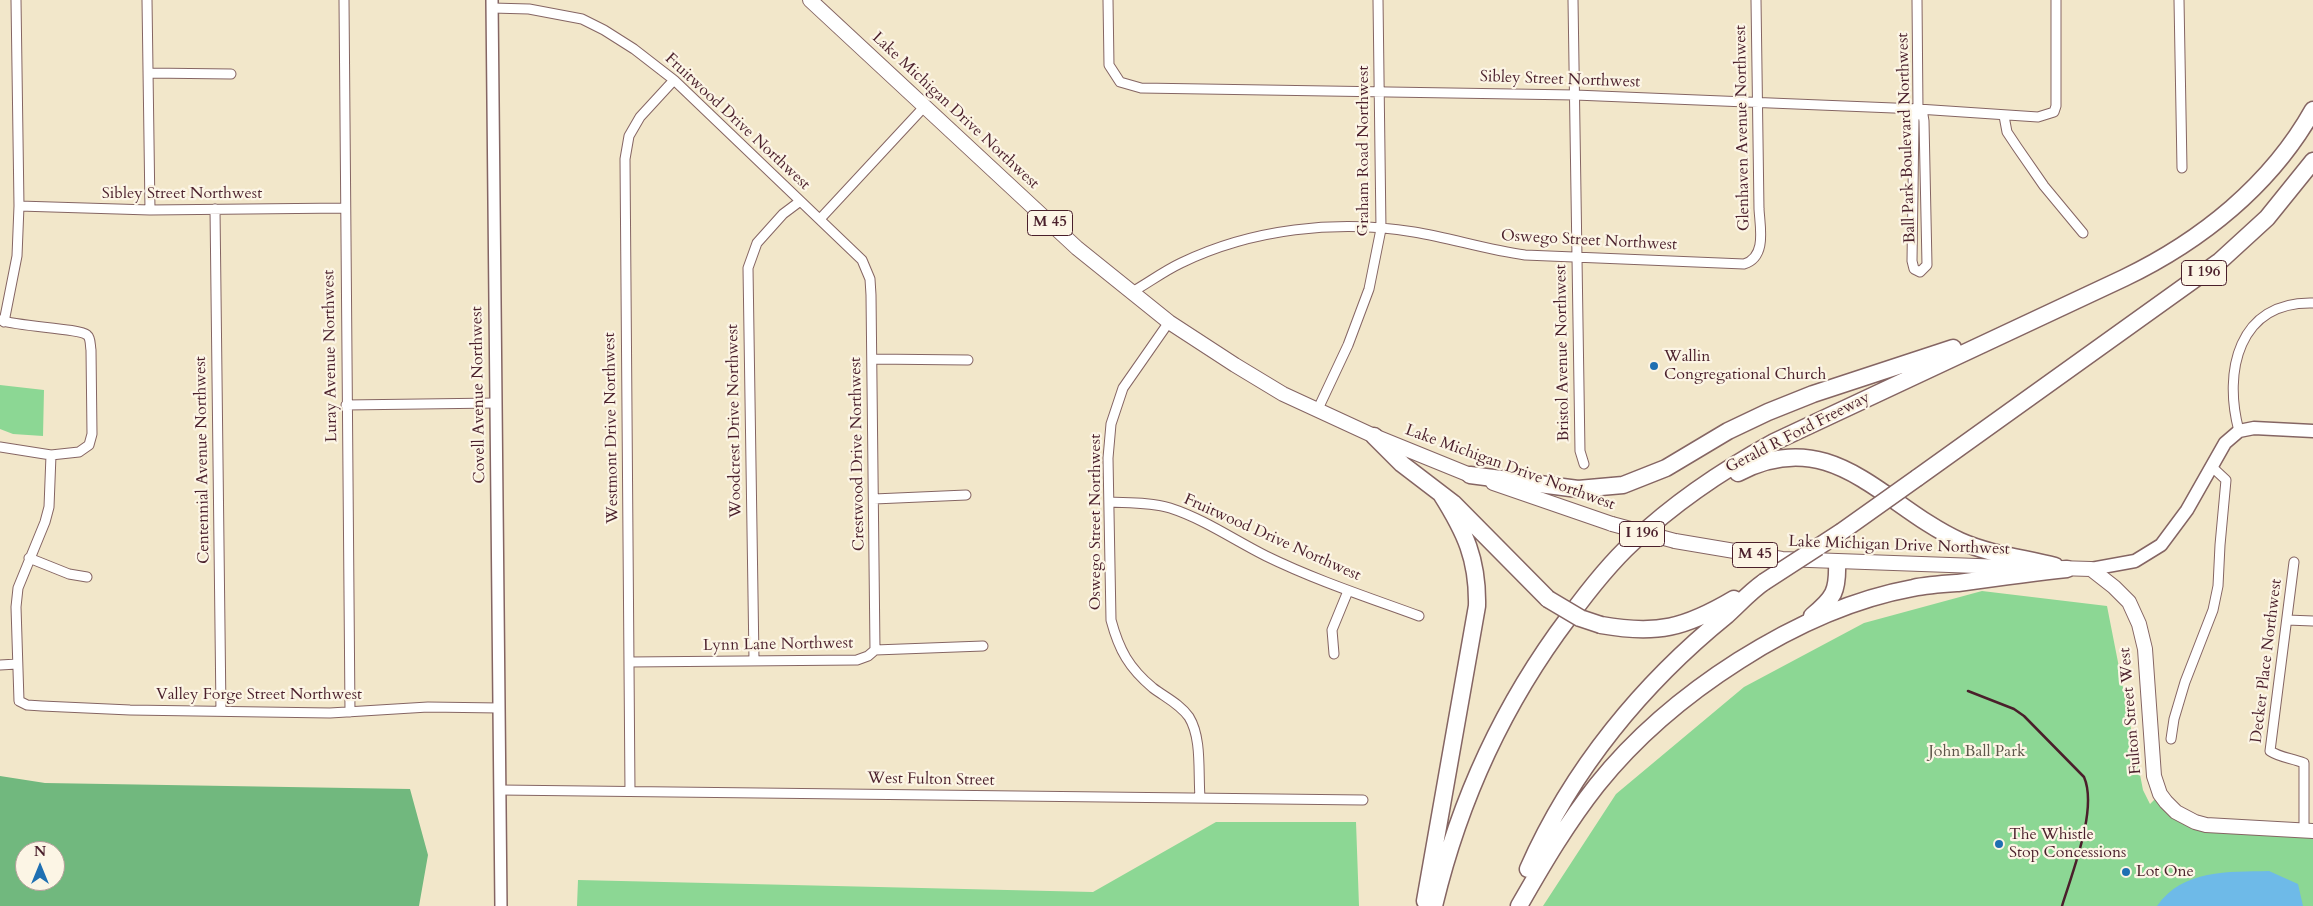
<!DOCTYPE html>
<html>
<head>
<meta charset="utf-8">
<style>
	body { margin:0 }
	#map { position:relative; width:2313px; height:906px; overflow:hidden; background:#f2e7ca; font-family:Cardo,serif }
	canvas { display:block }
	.north { position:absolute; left:15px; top:841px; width:50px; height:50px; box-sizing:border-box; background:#fcf5e5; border:1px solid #b59f9b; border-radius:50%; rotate:0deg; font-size:14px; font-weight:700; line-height:20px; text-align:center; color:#4a1f2b }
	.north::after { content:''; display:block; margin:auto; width:18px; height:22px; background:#1f6fb2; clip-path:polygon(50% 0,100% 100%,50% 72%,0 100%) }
</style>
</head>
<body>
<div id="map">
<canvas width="2313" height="906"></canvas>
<div class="north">N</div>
</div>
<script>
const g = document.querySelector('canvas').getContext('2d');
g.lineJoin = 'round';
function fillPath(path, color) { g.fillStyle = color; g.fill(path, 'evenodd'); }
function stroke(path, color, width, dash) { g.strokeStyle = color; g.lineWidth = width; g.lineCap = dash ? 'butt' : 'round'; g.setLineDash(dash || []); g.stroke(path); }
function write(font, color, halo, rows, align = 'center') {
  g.font = font + ' Cardo,serif'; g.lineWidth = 4.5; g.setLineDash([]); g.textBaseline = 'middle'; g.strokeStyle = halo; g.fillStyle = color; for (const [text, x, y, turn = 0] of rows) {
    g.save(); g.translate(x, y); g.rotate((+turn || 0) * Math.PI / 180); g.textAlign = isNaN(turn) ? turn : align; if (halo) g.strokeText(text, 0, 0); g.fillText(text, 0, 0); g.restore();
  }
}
fillPath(new Path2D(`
	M0 385 44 390 43 436 13 434 0 429Z
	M1982 591 2107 606 2143 790 2150 804 2160 794 2195 822 2313 831V906H1543L1616 794 1744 687 1864 623Z
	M1216 822H1356L1359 906H577L578 880 1093 892Z`), '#8cd794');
fillPath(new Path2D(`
	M0 776 45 783 410 789 428 855 419 906H0ZM25 851H55V881H25Z`), '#71b87e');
fillPath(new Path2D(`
	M2269 871 2298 884 2303 906H2157C2183 869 2228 872 2269 871Z`), '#6ebae8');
const minor = new Path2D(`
	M147 0 150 210
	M344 0 350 712
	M1108 0 1109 65 1120 82 1141 88 1575 95 1918 109 2038 117 2054 112 2056 106V0
	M1573 0 1580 451 1584 464
	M1917 0 1918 109 1923 115 1924 121 1927 265 1920 272 1914 269 1912 261 1914 119 1918 109
	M2179 0 2182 168
	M492 8 529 9 582 19 604 30 634 49 674 80 862 260 870 279 871 295 875 650
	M148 73 231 74
	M2004 116 2007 132 2017 147 2044 186 2083 233
	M19 206 150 210 345 208
	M215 209 221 711
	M820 219 924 107
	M1132 292C1148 283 1164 271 1181 263 1251 229 1337 219 1414 232 1451 238 1487 250 1525 255L1744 264C1767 257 1760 227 1759 209L1756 0
	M0 320C18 327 79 328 87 335 91 338 90 345 91 350L92 434 89 445 79 452 51 455 49 507 45 522 18 588 16 607 19 701 27 705 42 706 130 710 330 713 428 707 499 708
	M4 322 17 256 19 206 16 0
	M1169 322 1123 388 1111 424 1108 458 1111 620C1119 650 1129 668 1153 688 1165 697 1180 704 1189 717 1202 738 1198 772 1200 797
	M872 359 968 360
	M346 405 496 403
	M1317 411 1348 345 1369 289 1381 229 1378 0
	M2239 431C2223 372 2238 301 2313 303
	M0 447 51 455
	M874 499 966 495
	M1109 502C1129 503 1150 502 1170 508 1204 519 1234 540 1266 556 1315 580 1367 597 1419 616
	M29 558 69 574 87 577
	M2294 562 2270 751C2281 758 2292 758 2304 763V831
	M2287 620 2313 621
	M1334 654 1332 630 1348 591
	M754 660 748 268 757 243 783 214 799 202
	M630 662 857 660 868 656 875 650 983 646
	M0 665 17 664
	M2171 739 2174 719 2185 682 2213 610 2218 586 2220 545 2226 480 2211 466
	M500 790 1363 800
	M630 791 625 159 629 136 640 117 674 80`);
const tertiary = new Path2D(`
	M492 0 501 906`);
const secondary = new Path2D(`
	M2091 569 2135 561 2161 545 2187 510 2225 443 2239 431 2254 428 2313 431`);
const primary = new Path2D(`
	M1493 483 1612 524
	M1675 541 1782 559 2033 568
	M2057 568 2091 569 2114 587 2129 602 2139 624 2145 649 2154 776 2160 794 2166 802 2176 812 2195 822 2206 825 2313 831`);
const trunk = new Path2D(`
	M810 0 1077 248 1169 322 1235 365 1283 394 1374 436 1470 475`);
const motorway = new Path2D(`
	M1374 436 1402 464 1453 503 1548 599
	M1738 473C1833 423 1883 506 1960 541 1989 554 2024 558 2055 566
	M1470 475 1578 489 1623 485 1666 468 1728 431 1768 412 1813 394 1953 348
	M1917 478 2220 261 2267 218 2313 161
	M1818 547 1841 532
	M1812 616C1834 598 1838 591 1837 563
	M1601 625C1657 635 1685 628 1734 599
	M1528 869C1572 769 1643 683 1727 615 1739 604 1751 591 1764 582
	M1425 901 1477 606C1478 559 1465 532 1441 494
	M1434 906C1459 801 1504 703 1569 617 1588 591 1609 564 1633 542 1675 502 1723 470 1774 442L2124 278C2201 241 2271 185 2313 110
	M1519 906C1543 864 1567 823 1597 785 1669 695 1798 609 1913 588 1927 585 1943 584 1958 583 1994 578 2030 573 2067 569`);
stroke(minor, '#856563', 11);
stroke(tertiary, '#856563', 14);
stroke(secondary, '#856563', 15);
stroke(primary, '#856563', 16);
stroke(trunk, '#856563', 16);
stroke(motorway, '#856563', 19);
stroke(minor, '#fff', 9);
stroke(tertiary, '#fff', 11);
stroke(secondary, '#fff', 12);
stroke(primary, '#fff', 14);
stroke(trunk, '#fff', 14);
stroke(motorway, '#fff', 16);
stroke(new Path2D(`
	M1968 691 2014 709 2024 716 2084 777C2098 809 2072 873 2062 906`), '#4a1f2b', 2.5);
const primaryBridge = new Path2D(`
	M1612 524 1675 541`);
const motorwayBridge = new Path2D(`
	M1841 532 1917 478
	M1764 582 1818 547
	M1548 599 1580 618 1601 625`);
stroke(primaryBridge, '#856563', 16, []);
stroke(motorwayBridge, '#856563', 19, []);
stroke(primaryBridge, '#fff', 14);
stroke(motorwayBridge, '#fff', 16);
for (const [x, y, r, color] of [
	[1654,366,5,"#1f6fb2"],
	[1999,844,5,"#1f6fb2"],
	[2126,872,5,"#1f6fb2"]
]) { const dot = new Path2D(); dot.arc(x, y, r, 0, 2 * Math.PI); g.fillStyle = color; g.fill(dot); stroke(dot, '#fcf5e5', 2); }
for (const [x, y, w] of [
	[1050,223,45],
	[2204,273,45],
	[1642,534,45],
	[1755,555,45]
]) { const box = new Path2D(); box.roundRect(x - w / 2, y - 12.5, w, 25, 4); g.fillStyle = '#fcf5e5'; g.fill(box); stroke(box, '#4a1f2b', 1); }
write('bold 15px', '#4a1f2b', null, [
	["M 45",1050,223],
	["I 196",2204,273],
	["I 196",1642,534],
	["M 45",1755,555]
]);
write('16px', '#4a1f2b', '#fcf5e5', [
	["Sibley Street Northwest",1560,80,2],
	["Lake Michigan Drive Northwest",955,111,43],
	["Fruitwood Drive Northwest",737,122,43],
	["Glenhaven Avenue Northwest",1743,128,-91],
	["Ball Park Boulevard Northwest",1907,138,-92],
	["Graham Road Northwest",1364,151,-90],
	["Sibley Street Northwest",182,194],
	["Oswego Street Northwest",1589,241,3],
	["Bristol Avenue Northwest",1563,353,-91],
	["Luray Avenue Northwest",331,356,-91],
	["Covell Avenue Northwest",479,395,-91],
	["Woodcrest Drive Northwest",735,421,-91],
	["Westmont Drive Northwest",612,428,-91],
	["Gerald R Ford Freeway",1798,433,-27],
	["Crestwood Drive Northwest",858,454,-91],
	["Centennial Avenue Northwest",203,460,-91],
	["Lake Michigan Drive Northwest",1510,468,20],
	["Oswego Street Northwest",1096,522,-90],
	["Fruitwood Drive Northwest",1272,538,24],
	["Lake Michigan Drive Northwest",1899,546,2],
	["Lynn Lane Northwest",778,645,-1],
	["Decker Place Northwest",2267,661,-83],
	["Valley Forge Street Northwest",259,695],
	["Fulton Street West",2131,711,-95],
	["West Fulton Street",931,780,1]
]);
write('16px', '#4a1f2b', '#fcf5e5', [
	["Wallin",1664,357],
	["Congregational Church",1664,375],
	["The Whistle",2009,835],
	["Stop Concessions",2009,853],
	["Lot One",2136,872]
], 'left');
write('16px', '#5e564a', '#fcf5e5', [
	["John Ball Park",1977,752]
]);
</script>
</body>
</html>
